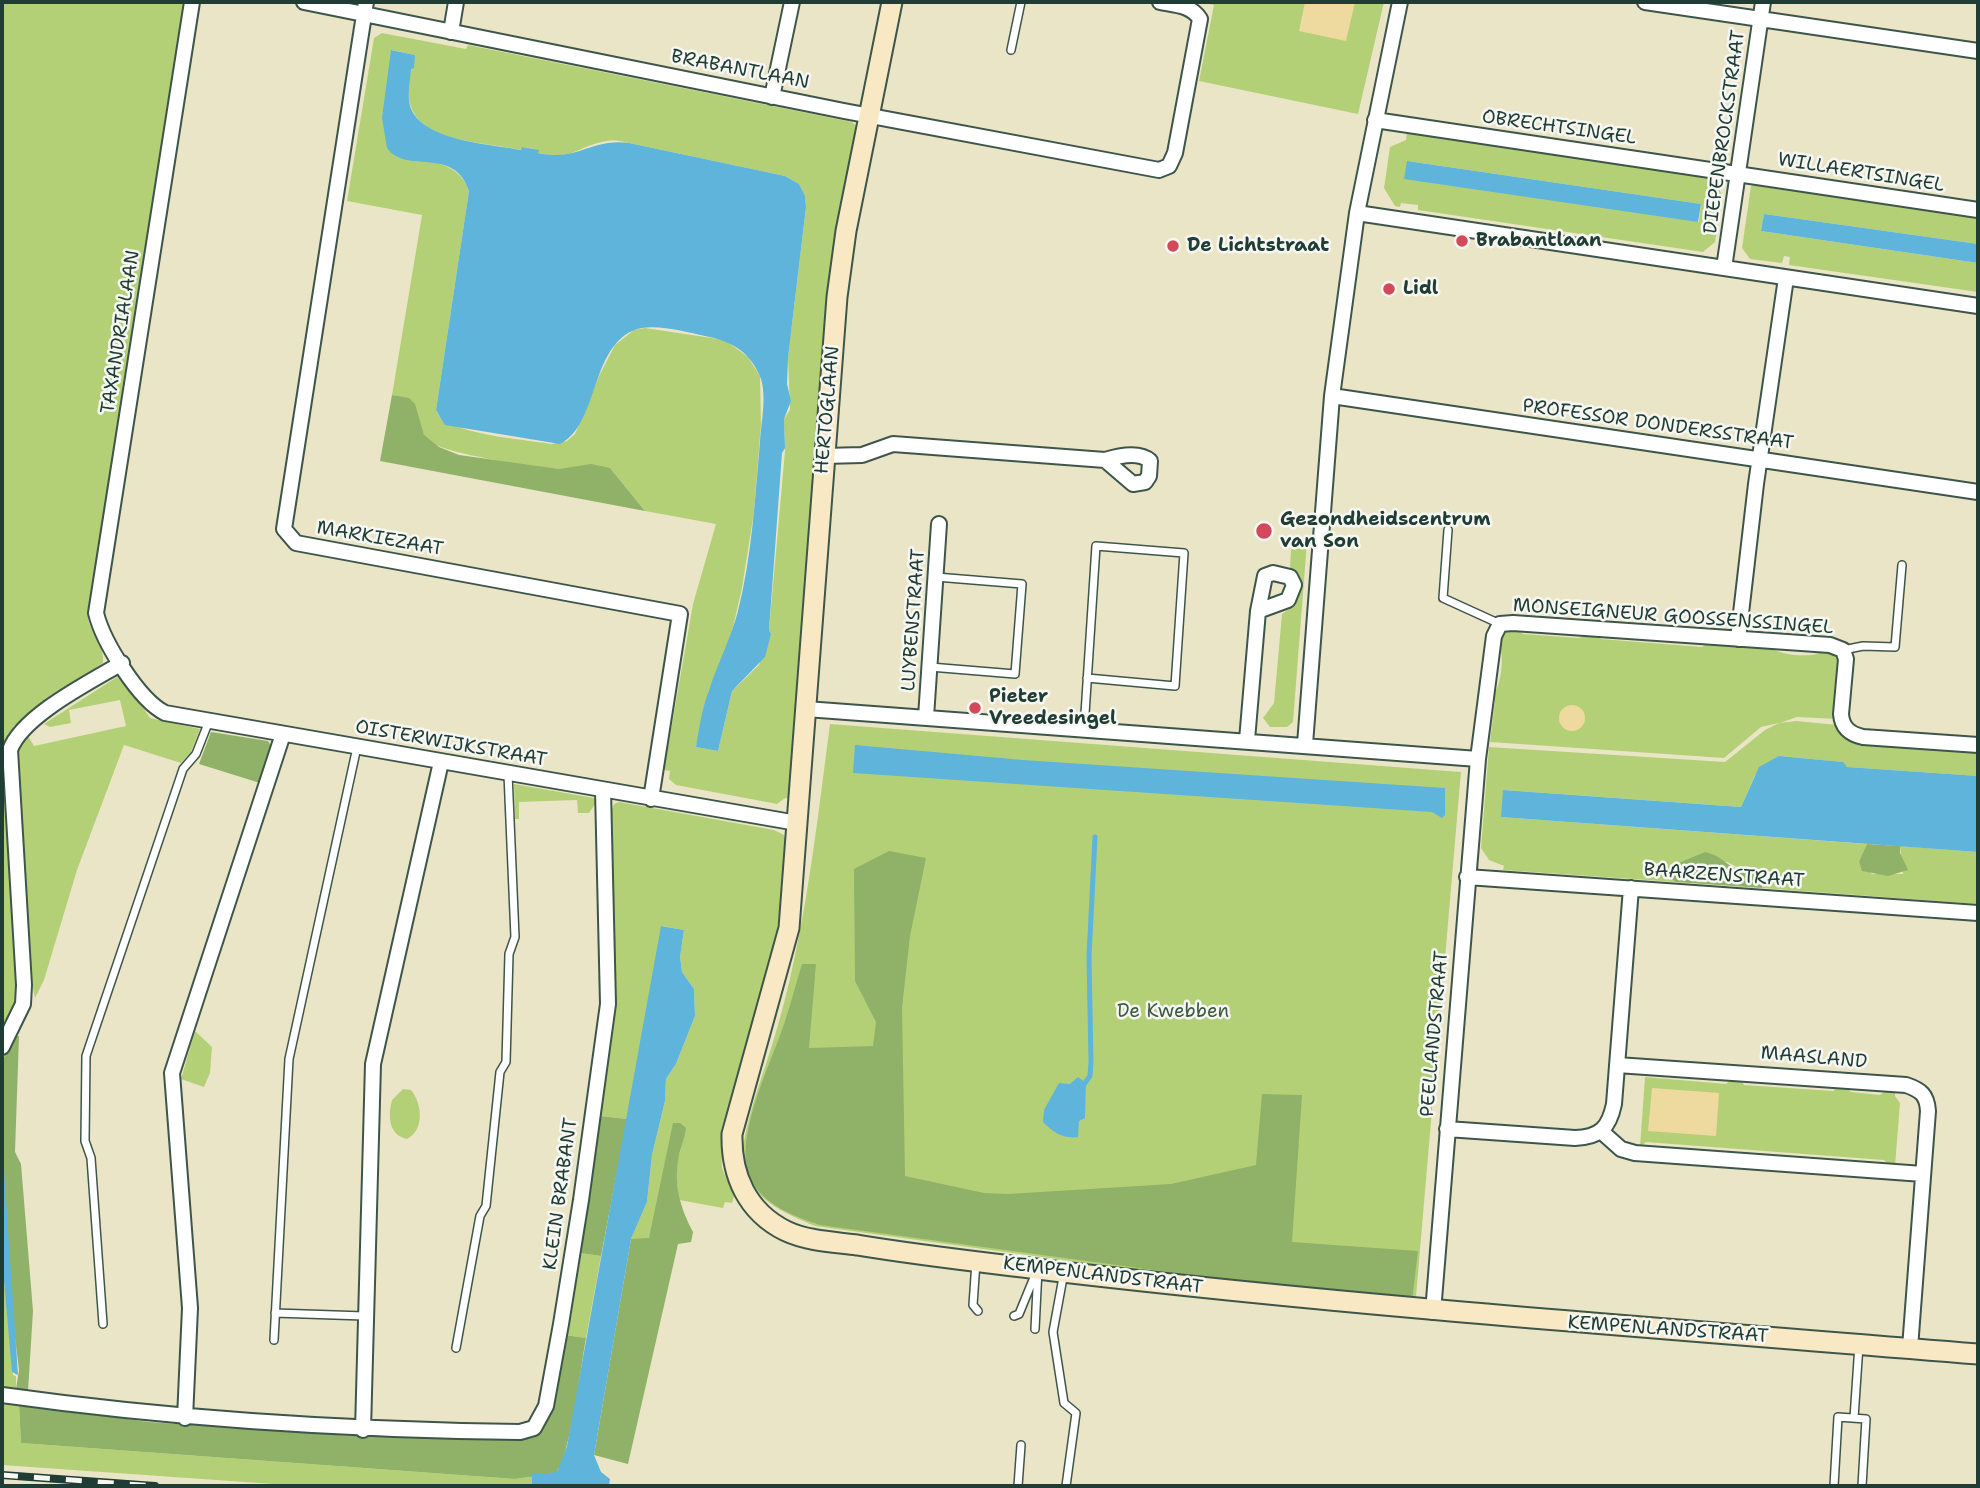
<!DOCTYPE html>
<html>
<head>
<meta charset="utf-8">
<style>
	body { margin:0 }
	#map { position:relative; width:1980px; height:1488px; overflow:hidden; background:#ebe5c8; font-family:"Shantell Sans",sans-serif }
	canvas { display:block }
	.frame { position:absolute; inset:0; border:4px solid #1f3d34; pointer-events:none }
</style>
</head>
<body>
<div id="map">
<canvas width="1980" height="1488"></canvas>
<div class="frame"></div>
</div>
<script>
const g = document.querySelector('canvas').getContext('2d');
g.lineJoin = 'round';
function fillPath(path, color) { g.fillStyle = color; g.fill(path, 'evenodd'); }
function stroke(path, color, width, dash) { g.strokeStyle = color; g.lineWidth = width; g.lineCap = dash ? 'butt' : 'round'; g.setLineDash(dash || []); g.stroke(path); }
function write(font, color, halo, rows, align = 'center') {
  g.font = font + ' "Shantell Sans",sans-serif'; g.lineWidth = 5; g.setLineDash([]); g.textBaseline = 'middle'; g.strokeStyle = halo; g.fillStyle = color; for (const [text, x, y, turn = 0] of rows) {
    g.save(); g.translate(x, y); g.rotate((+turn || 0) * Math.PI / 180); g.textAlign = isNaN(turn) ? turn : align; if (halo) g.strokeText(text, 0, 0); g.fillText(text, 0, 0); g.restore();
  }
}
fillPath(new Path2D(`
	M2 2H186L88 619C92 635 105 647 103 663L14 726 2 750Z
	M1202 2H1384L1358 114 1199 81 1214 5Z
	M382 33 466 49 468 45 852 122 859 128 791 799 785 798 777 804 676 785 669 779 670 771 664 770 693 604 716 524 645 511 610 468C594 468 577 469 561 469 541 469 441 453 429 441 409 423 430 403 392 395L422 215 347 201 374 38ZM392 50 415 55C385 143 461 138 522 150L523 147 538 150V153C575 161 576 146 607 141 614 139 622 142 629 143L785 176 799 184 805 197 806 207 788 358 790 410 784 419 785 451 769 630 771 634 759 665 732 691 718 751 696 747 709 690 731 636 742 588 754 512 761 424 760 376 748 357 725 340 645 328 634 330 615 345 599 376 575 434 567 441 551 444C525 439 445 435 436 410L469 191C458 159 424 161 396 156Z
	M1407 132 1714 177 1712 185 1717 186 1722 195 1715 242 1703 252 1418 210V205L1401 203 1400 207 1395 206 1384 188 1390 147 1406 140ZM1407 161 1701 204 1699 222H1698Z
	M1756 184 1978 217V244L1764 214 1761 231 1978 263V292L1789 265 1790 257 1784 256 1782 263 1750 259 1742 248 1751 186Z
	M1298 537 1307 542 1293 722 1287 727H1270L1263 718 1274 703 1282 614 1296 604 1299 575 1290 568 1291 550Z
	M1515 628 1523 634 1578 638 1595 634 1601 639 1702 647 1709 642 1768 646C1780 656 1813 659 1826 650L1836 654 1840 660 1837 719 1797 717 1780 723 1796 721 1838 725 1842 731 1978 750V776L1846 767 1842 762 1779 756 1755 775 1741 807 1504 790 1502 817 1867 844 1859 861 1872 874H1903L1900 846 1978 852V904L1762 888 1765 881 1727 862 1671 874 1676 882 1503 870 1504 866 1489 860 1481 848 1489 747 1725 762 1765 730 1779 723 1761 727 1724 758 1490 742 1495 701 1491 700C1501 687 1505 658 1499 643L1502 633Z
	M117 677 125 680 150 718 200 729 191 752 181 763 124 745 77 870 44 980 35 998 31 978 17 748 27 734 34 746 126 726 120 700 69 710 71 723 50 727 44 724Z
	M830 724 1461 772 1415 1308 815 1226C783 1212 751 1200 743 1163 739 1143 759 1085 766 1064 803 955 815 838 830 724Z
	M2 765 17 986 15 1002 5 1026 2 1013Z
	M514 784 594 798 596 803 589 813H578L577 800 519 802V819H515Z
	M619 802 774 830 784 835 787 844 776 940 721 1130 722 1168 734 1196 732 1203 725 1202 723 1208 679 1200 675 1172 686 1128 649 1239H631L647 1202 652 1155 665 1101 666 1079 676 1064 695 1016 694 989 682 972 680 957 684 930 662 926 627 1119 600 1116 616 990 611 812 614 804Z
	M195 1031 212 1047 210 1073 204 1087 181 1079Z
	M1645 1077 1726 1084 1732 1079 1741 1080 1744 1085 1833 1091 1838 1087 1847 1088 1851 1092 1880 1095 1888 1089 1895 1090V1096L1900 1103 1895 1166H1890L1884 1160 1646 1142 1640 1147Z
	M403 1089 411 1090C422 1103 425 1130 407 1139 388 1135 388 1115 392 1100Z
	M580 1253 601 1256 586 1338 565 1335Z
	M2 1259 13 1375 16 1376V1389L2 1387Z
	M2 1402 19 1404 21 1443 515 1479 532 1474V1486H302L2 1465Z`), '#b4d077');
fillPath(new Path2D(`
	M392 395 409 398 415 404 424 435 439 447 459 455 559 469 591 464 610 468 645 511 380 461Z
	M211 732 268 741 272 747 260 783 199 764Z
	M1867 844 1900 846V853L1908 870 1888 876 1862 871 1859 861Z
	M889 851 926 858 910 936 902 1008 905 1176 984 1193 1008 1194 1171 1184 1256 1165 1262 1094 1302 1095 1292 1242 1418 1251 1412 1301 1324 1293 820 1225C794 1216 762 1205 750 1177 733 1137 772 1062 785 1021 791 1003 796 983 802 964H816L809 1048 873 1046 876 1022 855 981 854 869Z
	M1705 852C1720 855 1726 865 1736 868 1745 870 1754 870 1764 874L1762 888 1676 882 1671 878 1674 865Z
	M16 1036H19L15 1152 21 1164 33 1311 28 1391 16 1389 19 1370 12 1313 2 1159V1061Z
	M600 1116 627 1119 601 1256 580 1253Z
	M673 1123H680L686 1128C685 1138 681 1146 679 1156 673 1184 680 1207 693 1232L691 1242 678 1244 628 1464 594 1455 631 1239 649 1238Z
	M565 1335 586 1338C582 1359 569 1461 557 1471 549 1477 527 1476 515 1479L21 1443 19 1404 149 1422 370 1437 532 1438C559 1425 560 1363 565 1335Z`), '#8fb268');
fillPath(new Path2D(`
	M1305 2H1355L1346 41 1299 31Z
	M1559 718a13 13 0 1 1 26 0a13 13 0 1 1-26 0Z
	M1652 1088 1719 1093 1716 1136 1648 1131Z`), '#eeda9e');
fillPath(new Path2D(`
	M391 50 415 55 414 68 411 69C410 81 407 94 410 106 421 141 490 144 521 150L522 147 539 150 538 153C579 162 590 138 629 143L785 176 799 184 805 196 806 207 788 358 787 384 791 401 784 419 785 448 782 453 769 630 771 634 765 657 732 691 718 751 696 747C699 728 702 709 709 690 718 663 731 638 738 611 752 556 755 498 760 442 761 422 768 393 759 374 748 350 730 341 705 336 685 332 652 322 632 331 590 351 598 425 560 444L445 425 436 410 469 191C454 145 406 175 387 148L382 118Z
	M1407 161 1701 204 1698 222 1404 179Z
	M1764 214 1978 244V263L1761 231Z
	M855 745 1023 760 1445 788V815L1442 818 1432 812 853 773Z
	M1779 756 1843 762 1847 767 1978 776V852L1501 817 1503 790 1741 807 1759 767Z
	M661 926 684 930 680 957 682 972 694 989 695 1016 676 1064 666 1079 665 1101 652 1155 647 1202 631 1239 594 1455 601 1472 610 1479 609 1486H532V1474H550L558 1470 567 1446Z
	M1078 1077 1086 1083 1085 1118 1079 1121 1078 1137C1063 1139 1054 1133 1043 1122L1044 1110 1059 1083 1070 1084Z
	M2 1142 18 1375 12 1372 2 1259Z`), '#5eb4da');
stroke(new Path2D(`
	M1082 1087 1090 1076 1091 1062 1089 956 1095 837`), '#5eb4da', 5);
const lane = new Path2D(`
	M1011 50 1021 2
	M1448 530 1443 598 1500 624
	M1843 650 1863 646 1895 647 1902 565
	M930 667 1015 674 1022 584 936 577
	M1084 729 1096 546 1184 553 1175 686 1087 678
	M976 1262 973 1305 978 1311
	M1064 1272 1053 1332 1064 1403 1076 1413 1066 1486
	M275 1313 364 1316
	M1014 1316 1019 1314 1035 1275
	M103 1324 91 1158 85 1141 86 1056 183 769 196 754 209 721
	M1035 1329 1038 1269
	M274 1340 289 1059 357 747
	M456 1348 480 1216 486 1206 500 1072 506 1062 509 954 515 937 508 774
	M1854 1418 1859 1345
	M1018 1486 1021 1445
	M1834 1486 1838 1417 1866 1419 1862 1486`);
const street = new Path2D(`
	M192 2 96 613C103 642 139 700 165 713L797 823
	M304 2 844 111 1159 170 1169 166 1175 153 1200 19C1191 5 1175 5 1160 2
	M366 2 284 529 296 543 680 614 651 799
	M1645 2 1978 51
	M451 32 456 2
	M772 97 792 2
	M1375 120 1978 210
	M1357 213 1978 306
	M1724 268 1763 2
	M1332 396 1978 492
	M824 456 862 455 893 444 1105 460C1118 456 1139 451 1150 461L1149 476 1145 482 1133 484 1105 460
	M1738 639 1756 484 1786 278
	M806 709 1478 759 1494 636 1500 624 1513 623 1830 645 1843 650 1846 659 1841 714C1842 728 1850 734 1863 737L1978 745
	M926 717 939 524
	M1247 740 1258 611 1288 600 1294 585 1290 577 1273 573 1265 576 1258 611
	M1305 744 1332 396 1357 213 1400 2
	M1467 877 1978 913
	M2 1047 23 1004 24 985 10 750C22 716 90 682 122 663
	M1617 1065 1906 1085C1921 1090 1927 1095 1928 1111L1910 1348
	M1447 1129 1575 1138C1600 1137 1609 1128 1614 1104L1631 888
	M1602 1132 1621 1149 1635 1153 1923 1174
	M1433 1312 1478 759
	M2 1395C174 1419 346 1430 520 1432L534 1428 546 1406 561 1324 581 1200 608 1004 603 790
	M185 1418 190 1308 172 1073 283 734
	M363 1430 373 1064 441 762`);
const secondary = new Path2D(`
	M892 2 846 231 837 297 789 928 732 1134C731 1175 747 1212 786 1231 807 1241 834 1242 857 1245 923 1256 989 1263 1054 1271 1362 1307 1670 1329 1978 1354`);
stroke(lane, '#3e564a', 10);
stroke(street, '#3e564a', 18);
stroke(secondary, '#3e564a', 23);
stroke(lane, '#fff', 7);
stroke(street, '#fff', 14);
stroke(secondary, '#f8e8c3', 19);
const rail = new Path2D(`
	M2 1475 155 1486`);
stroke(rail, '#1f3d34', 8);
stroke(rail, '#f6f6f2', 5, [16]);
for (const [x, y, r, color] of [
	[1462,241,7,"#d1495b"],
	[1173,246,7,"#d1495b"],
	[1389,289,7,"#d1495b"],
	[1264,531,9,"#d1495b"],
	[975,708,7,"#d1495b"]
]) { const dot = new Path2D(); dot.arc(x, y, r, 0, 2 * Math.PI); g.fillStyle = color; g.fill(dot); stroke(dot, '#f6f6f2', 2.5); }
write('19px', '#1f3d34', '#f6f6f2', [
	["BRABANTLAAN",740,70,11],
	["OBRECHTSINGEL",1559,128,8],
	["DIEPENBROCKSTRAAT",1725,132,-82],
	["WILLAERTSINGEL",1861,173,9],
	["TAXANDRIALAAN",121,332,-81],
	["HERTOGLAAN",828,410,-85],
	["PROFESSOR DONDERSSTRAAT",1658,425,8],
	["MARKIEZAAT",380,539,10],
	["MONSEIGNEUR GOOSSENSSINGEL",1673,617,4],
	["LUYBENSTRAAT",914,620,-86],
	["OISTERWIJKSTRAAT",451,744,10],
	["BAARZENSTRAAT",1724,876,4],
	["PEELLANDSTRAAT",1435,1034,-85],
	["MAASLAND",1814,1058,5],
	["KLEIN BRABANT",561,1194,-82],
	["KEMPENLANDSTRAAT",1103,1276,7],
	["KEMPENLANDSTRAAT",1668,1330,4]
]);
write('bold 19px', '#1f3d34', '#f6f6f2', [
	["Brabantlaan",1476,241],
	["De Lichtstraat",1187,246],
	["Lidl",1403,289],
	["Gezondheidscentrum",1280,520],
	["van Son",1280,542],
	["Pieter",989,697],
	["Vreedesingel",989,719]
], 'left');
write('19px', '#3d5a41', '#f6f6f2', [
	["De Kwebben",1173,1012]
]);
</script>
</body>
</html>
